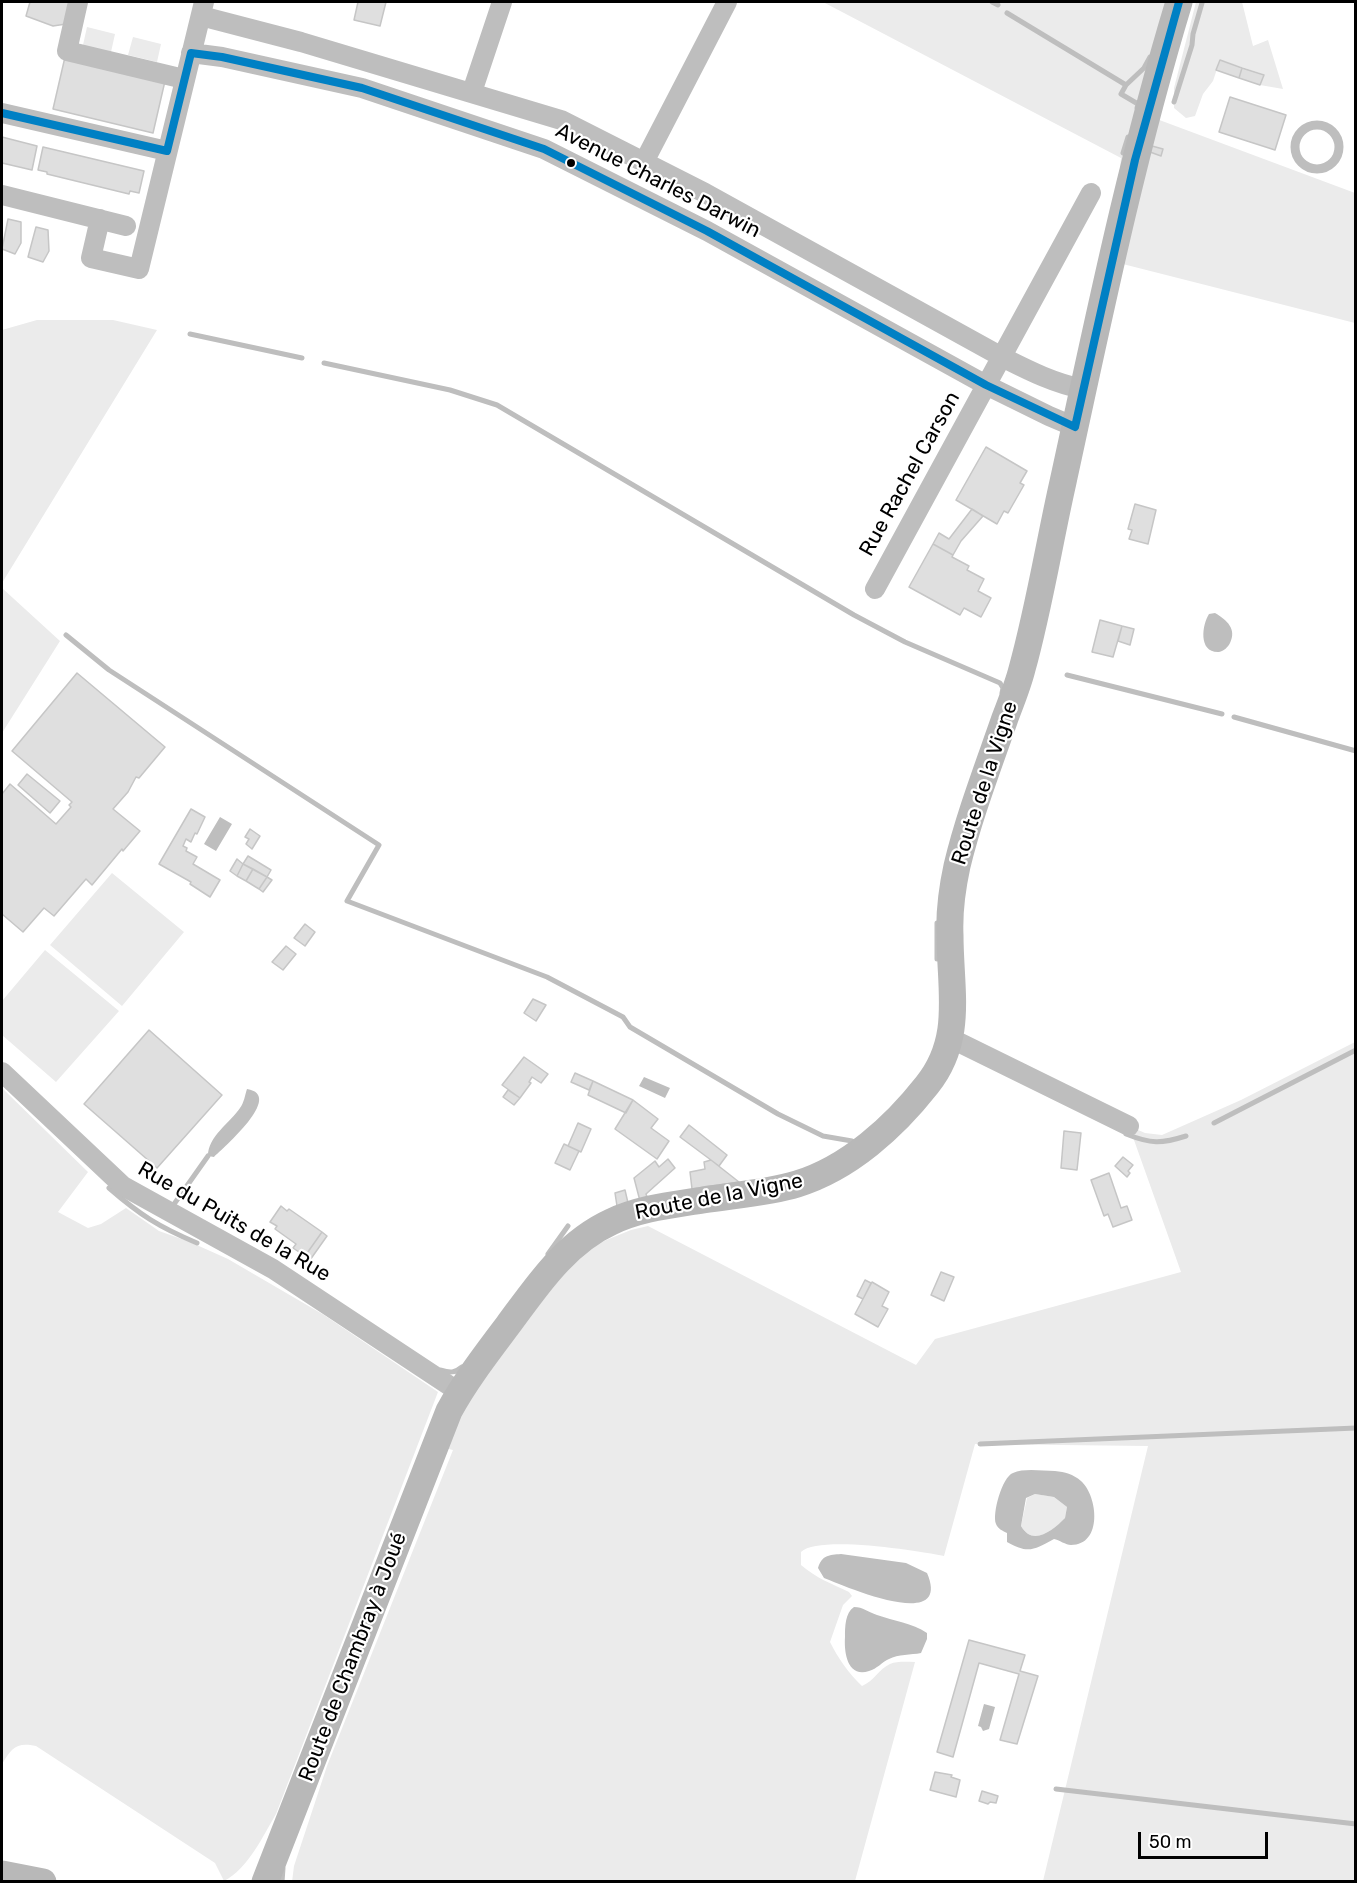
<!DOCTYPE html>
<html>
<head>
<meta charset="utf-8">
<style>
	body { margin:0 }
	#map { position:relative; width:1357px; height:1883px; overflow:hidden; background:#fff; font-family:Rubik,sans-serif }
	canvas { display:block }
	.frame { position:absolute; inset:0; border:3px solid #000; pointer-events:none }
	.scale { position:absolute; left:1138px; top:1832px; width:130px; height:27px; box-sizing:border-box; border:3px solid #000; border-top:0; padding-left:8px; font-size:18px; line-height:21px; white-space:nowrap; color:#000; -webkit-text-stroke:4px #fff; paint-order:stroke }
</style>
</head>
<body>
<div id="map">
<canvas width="1357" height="1883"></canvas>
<div class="frame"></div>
<div class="scale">50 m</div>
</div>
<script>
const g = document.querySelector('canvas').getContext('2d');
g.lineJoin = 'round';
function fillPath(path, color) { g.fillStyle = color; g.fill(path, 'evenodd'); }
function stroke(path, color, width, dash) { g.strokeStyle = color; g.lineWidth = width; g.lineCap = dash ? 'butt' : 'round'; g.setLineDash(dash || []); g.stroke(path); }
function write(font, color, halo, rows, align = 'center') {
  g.font = font + ' Rubik,sans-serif'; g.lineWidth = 4.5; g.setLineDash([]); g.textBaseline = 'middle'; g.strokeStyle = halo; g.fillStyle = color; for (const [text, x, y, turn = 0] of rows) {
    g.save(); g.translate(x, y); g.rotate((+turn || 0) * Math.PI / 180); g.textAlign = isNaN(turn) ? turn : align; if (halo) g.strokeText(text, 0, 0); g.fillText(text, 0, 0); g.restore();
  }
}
fillPath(new Path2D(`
	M823 2H1179L1146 115 1355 193V323L1111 261 1121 158Z
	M1196 2H1242L1253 46 1268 40 1283 89 1260 85 1263 74 1220 60 1213 81 1203 94 1195 116 1186 118 1174 108V88Z
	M87 27 115 34 111 52 83 45Z
	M133 37 161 44 157 62 128 55Z
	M37 320H113L157 330 2 583V330Z
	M2 588 60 641 2 733Z
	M112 873 184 932 122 1006 50 945Z
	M45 950 119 1011 56 1082 2 1035V1001Z
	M1355 1042V1881H1043L1148 1446 975 1444 944 1556C918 1551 819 1535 801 1552V1565C816 1578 832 1584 849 1592L852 1596 843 1605 830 1642C838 1658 849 1674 862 1686 874 1681 879 1669 890 1664 897 1661 907 1662 915 1662L855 1881 292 1882 294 1866 327 1766 453 1450 445 1448 465 1402 487 1369 574 1262 599 1243 631 1230 648 1226 916 1365 935 1339 1181 1272 1129 1126 1145 1133 1162 1135 1241 1100Z
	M2 1088 88 1172 58 1212 88 1228 101 1224 126 1208 159 1231 190 1242 228 1259 324 1315 438 1392 276 1814C263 1836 248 1869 224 1881L215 1863 36 1746C16 1742 12 1748 2 1764Z
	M1035 1494 1054 1497 1067 1507 1065 1518C1053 1530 1033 1547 1021 1526L1027 1498Z`), '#ebebeb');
fillPath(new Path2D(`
	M1215 613C1227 620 1237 629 1230 643 1228 647 1224 651 1219 652 1198 653 1202 625 1209 614Z
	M220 817 232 824 216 851 204 844Z
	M644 1077 670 1088 665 1098 639 1086Z
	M247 1089C285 1095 223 1148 214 1157L208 1156C208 1136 230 1123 240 1108 244 1103 245 1095 247 1089Z
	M1055 1471C1065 1472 1073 1474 1081 1481 1098 1496 1103 1545 1071 1545 1066 1545 1059 1540 1054 1539 1034 1550 1028 1554 1007 1542V1533C1003 1531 998 1529 996 1524 992 1514 1002 1477 1013 1473 1024 1468 1042 1471 1055 1471ZM1035 1494 1054 1497 1067 1507 1065 1518C1053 1530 1033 1547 1021 1526L1026 1498Z
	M841 1554 906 1563 927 1573C953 1634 842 1585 824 1578L818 1568C822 1555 829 1555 841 1554Z
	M854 1607C863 1607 868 1612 877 1615 894 1621 912 1623 927 1633V1639L921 1653C911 1655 898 1654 889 1659 882 1662 877 1669 869 1671 847 1678 844 1652 845 1637 845 1627 845 1613 854 1607Z
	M984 1704 995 1707 989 1729 983 1731 981 1727 978 1726Z`), '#bebebe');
stroke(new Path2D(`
	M992 2 998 5
	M1007 13 1126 85 1121 94 1138 104 1137 108
	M1126 85 1144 68 1150 57
	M1174 102 1192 45 1193 34 1202 3
	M1123 153 1128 137
	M190 334 302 358
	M324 363 450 390 497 405 854 615 905 642 1000 683 1003 688 1002 693
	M66 635 109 670 379 845 347 901 547 977 623 1017 630 1027 778 1114 823 1136 852 1141
	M1067 675 1222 714
	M1234 717 1356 751
	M937 923V959
	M1214 1123 1356 1050
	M1126 1134C1151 1144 1161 1144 1186 1136
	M109 1188C140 1215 159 1227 197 1243
	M172 1207 208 1156
	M548 1254 568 1226
	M441 1370C450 1373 455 1373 462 1367
	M980 1444 1356 1428
	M1056 1789 1356 1824
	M282 1882 283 1868`), '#bebebe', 5);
const building = new Path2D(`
	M30 2H72L66 24 53 26 26 16Z
	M358 2H386L380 26 354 20Z
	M65 57 165 81 153 133 53 109Z
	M1220 60 1242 68 1239 78 1216 70Z
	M1242 68 1264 75 1260 85 1239 78Z
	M1230 97 1286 115 1275 150 1219 132Z
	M2 137 37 146 32 170 2 163Z
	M1152 146 1163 149 1161 156 1150 152Z
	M43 147 144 171 139 193 130 191 129 194 47 174V172L38 170Z
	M8 219 21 222V243L15 254 2 249Z
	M36 227 48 230 49 251 43 262 28 257Z
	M986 447 1027 471 1020 483 1024 485 1008 513 1004 511 997 524 956 500Z
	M1135 504 1156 510 1148 544 1129 539 1132 530 1128 529Z
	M972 509 983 516 961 541 953 555 933 544 939 533 949 539Z
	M933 544 953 555 952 557 969 566 967 570 984 579 978 591 991 598 981 617 964 608 960 615 909 587Z
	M1100 620 1122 626 1113 657 1092 652Z
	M1122 626 1134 629 1130 645 1118 641Z
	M77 673 165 747 139 778 136 777 128 792 113 809 140 831 123 851 122 849 92 885 86 879 54 916 44 908 23 932 2 914V794L10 784 56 824 71 807 69 805 72 802 12 751Z
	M27 774 60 801 50 813 18 785Z
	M191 809 205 817 197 834 195 833 191 842 186 839 183 846 187 848 186 851 197 857 193 864 220 880 210 897 190 884 191 882 159 864Z
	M250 829 260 836 252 849 246 844 249 839 245 837Z
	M248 856 271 870 267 877 243 864Z
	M237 859 243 864 237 876 230 871Z
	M243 864 253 869 246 881 237 876Z
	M253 869 267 877 259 889 246 881Z
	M267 877 272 880 263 892 259 889Z
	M305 924 315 932 305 946 294 938Z
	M286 946 296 954 283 970 272 962Z
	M533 999 546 1005 536 1021 524 1013Z
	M149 1030 222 1095 157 1168 84 1104Z
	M524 1057 548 1074 541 1083 532 1077 529 1082 531 1083 520 1098 502 1085Z
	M575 1073 593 1081 589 1090 571 1082Z
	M593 1081 633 1100 626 1113 588 1095Z
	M508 1090 520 1098 514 1105 503 1097Z
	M633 1100 658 1119 651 1128 669 1141 657 1159 615 1129Z
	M578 1123 591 1129 581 1152 568 1146Z
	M689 1125 727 1155 719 1166 680 1137Z
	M1064 1131 1081 1133 1077 1170 1061 1168Z
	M564 1144 579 1151 570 1170 555 1163Z
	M1123 1157 1133 1165 1128 1171 1130 1173 1127 1177 1115 1166Z
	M668 1159 675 1168 646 1194 648 1200 640 1201 634 1178 655 1161 659 1167Z
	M711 1160 739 1182 692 1189 690 1172 705 1169 704 1162Z
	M1109 1173 1121 1208 1127 1206 1132 1220 1113 1227 1108 1214 1104 1216 1091 1180Z
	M625 1190 628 1203 617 1206 615 1193Z
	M281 1206 287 1211 289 1209 322 1232 305 1256 293 1248 296 1244 275 1229 277 1226 270 1222Z
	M322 1232 327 1236 310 1260 305 1256Z
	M941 1272 954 1277 944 1301 931 1295Z
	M865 1280 871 1283 863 1299 857 1296Z
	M872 1282 889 1292 882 1306 888 1309 878 1327 855 1314Z
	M969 1640 1025 1655 1020 1671 1038 1676 1017 1744 1000 1740 1019 1674 979 1663 953 1757 937 1752Z
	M935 1772 952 1775 951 1777 960 1780 956 1797 930 1790Z
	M982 1791 998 1796 996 1803 990 1802 988 1804 979 1801Z`);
fillPath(building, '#dfdfdf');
stroke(building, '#c6c6c6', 1.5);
stroke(new Path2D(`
	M1295 147a22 22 0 1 1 44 0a22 22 0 1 1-44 0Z`), '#bebebe', 9);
stroke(new Path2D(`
	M78 2 67 51 184 79
	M201 16 301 42 561 120 705 193 1002 357C1028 370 1053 383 1083 389
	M191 53 222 57 362 88 544 149 707 231 986 385 1049 416 1075 427
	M472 92 502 2
	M2 113 167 151
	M644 162 727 2
	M2 195 126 226
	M100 219 91 258 139 269 204 2
	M875 589 1091 193
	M950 1038 1129 1126
	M2 1072 123 1186 273 1269 459 1392`), '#bebebe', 20);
stroke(new Path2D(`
	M2 1874 43 1882
	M265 1882 449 1411C466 1380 487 1353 508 1325 537 1286 565 1243 611 1222 640 1208 672 1205 703 1200 735 1195 767 1193 797 1184 849 1168 894 1127 927 1085 964 1039 950 990 950 935 949 912 952 889 957 866 969 816 988 767 1005 718 1011 702 1018 685 1022 669 1039 608 1049 544 1063 482 1098 321 1131 160 1179 2`), '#b8b8b8', 27);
stroke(new Path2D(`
	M2 113 167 151 191 53 222 57 362 88 544 149 707 231 986 385 1075 427 1135 160 1179 2`), '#0080c4', 8);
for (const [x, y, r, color] of [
	[571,163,5,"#000"]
]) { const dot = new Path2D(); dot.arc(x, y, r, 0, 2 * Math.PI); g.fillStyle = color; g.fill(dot); stroke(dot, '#fff', 2); }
write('21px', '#000', '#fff', [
	["Avenue Charles Darwin",658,181,27],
	["Rue Rachel Carson",910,474,-61],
	["Route de la Vigne",985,783,-72],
	["Route de la Vigne",719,1197,-11],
	["Rue du Puits de la Rue",234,1222,30],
	["Route de Chambray à Joué",353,1657,-69]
]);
</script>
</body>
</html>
